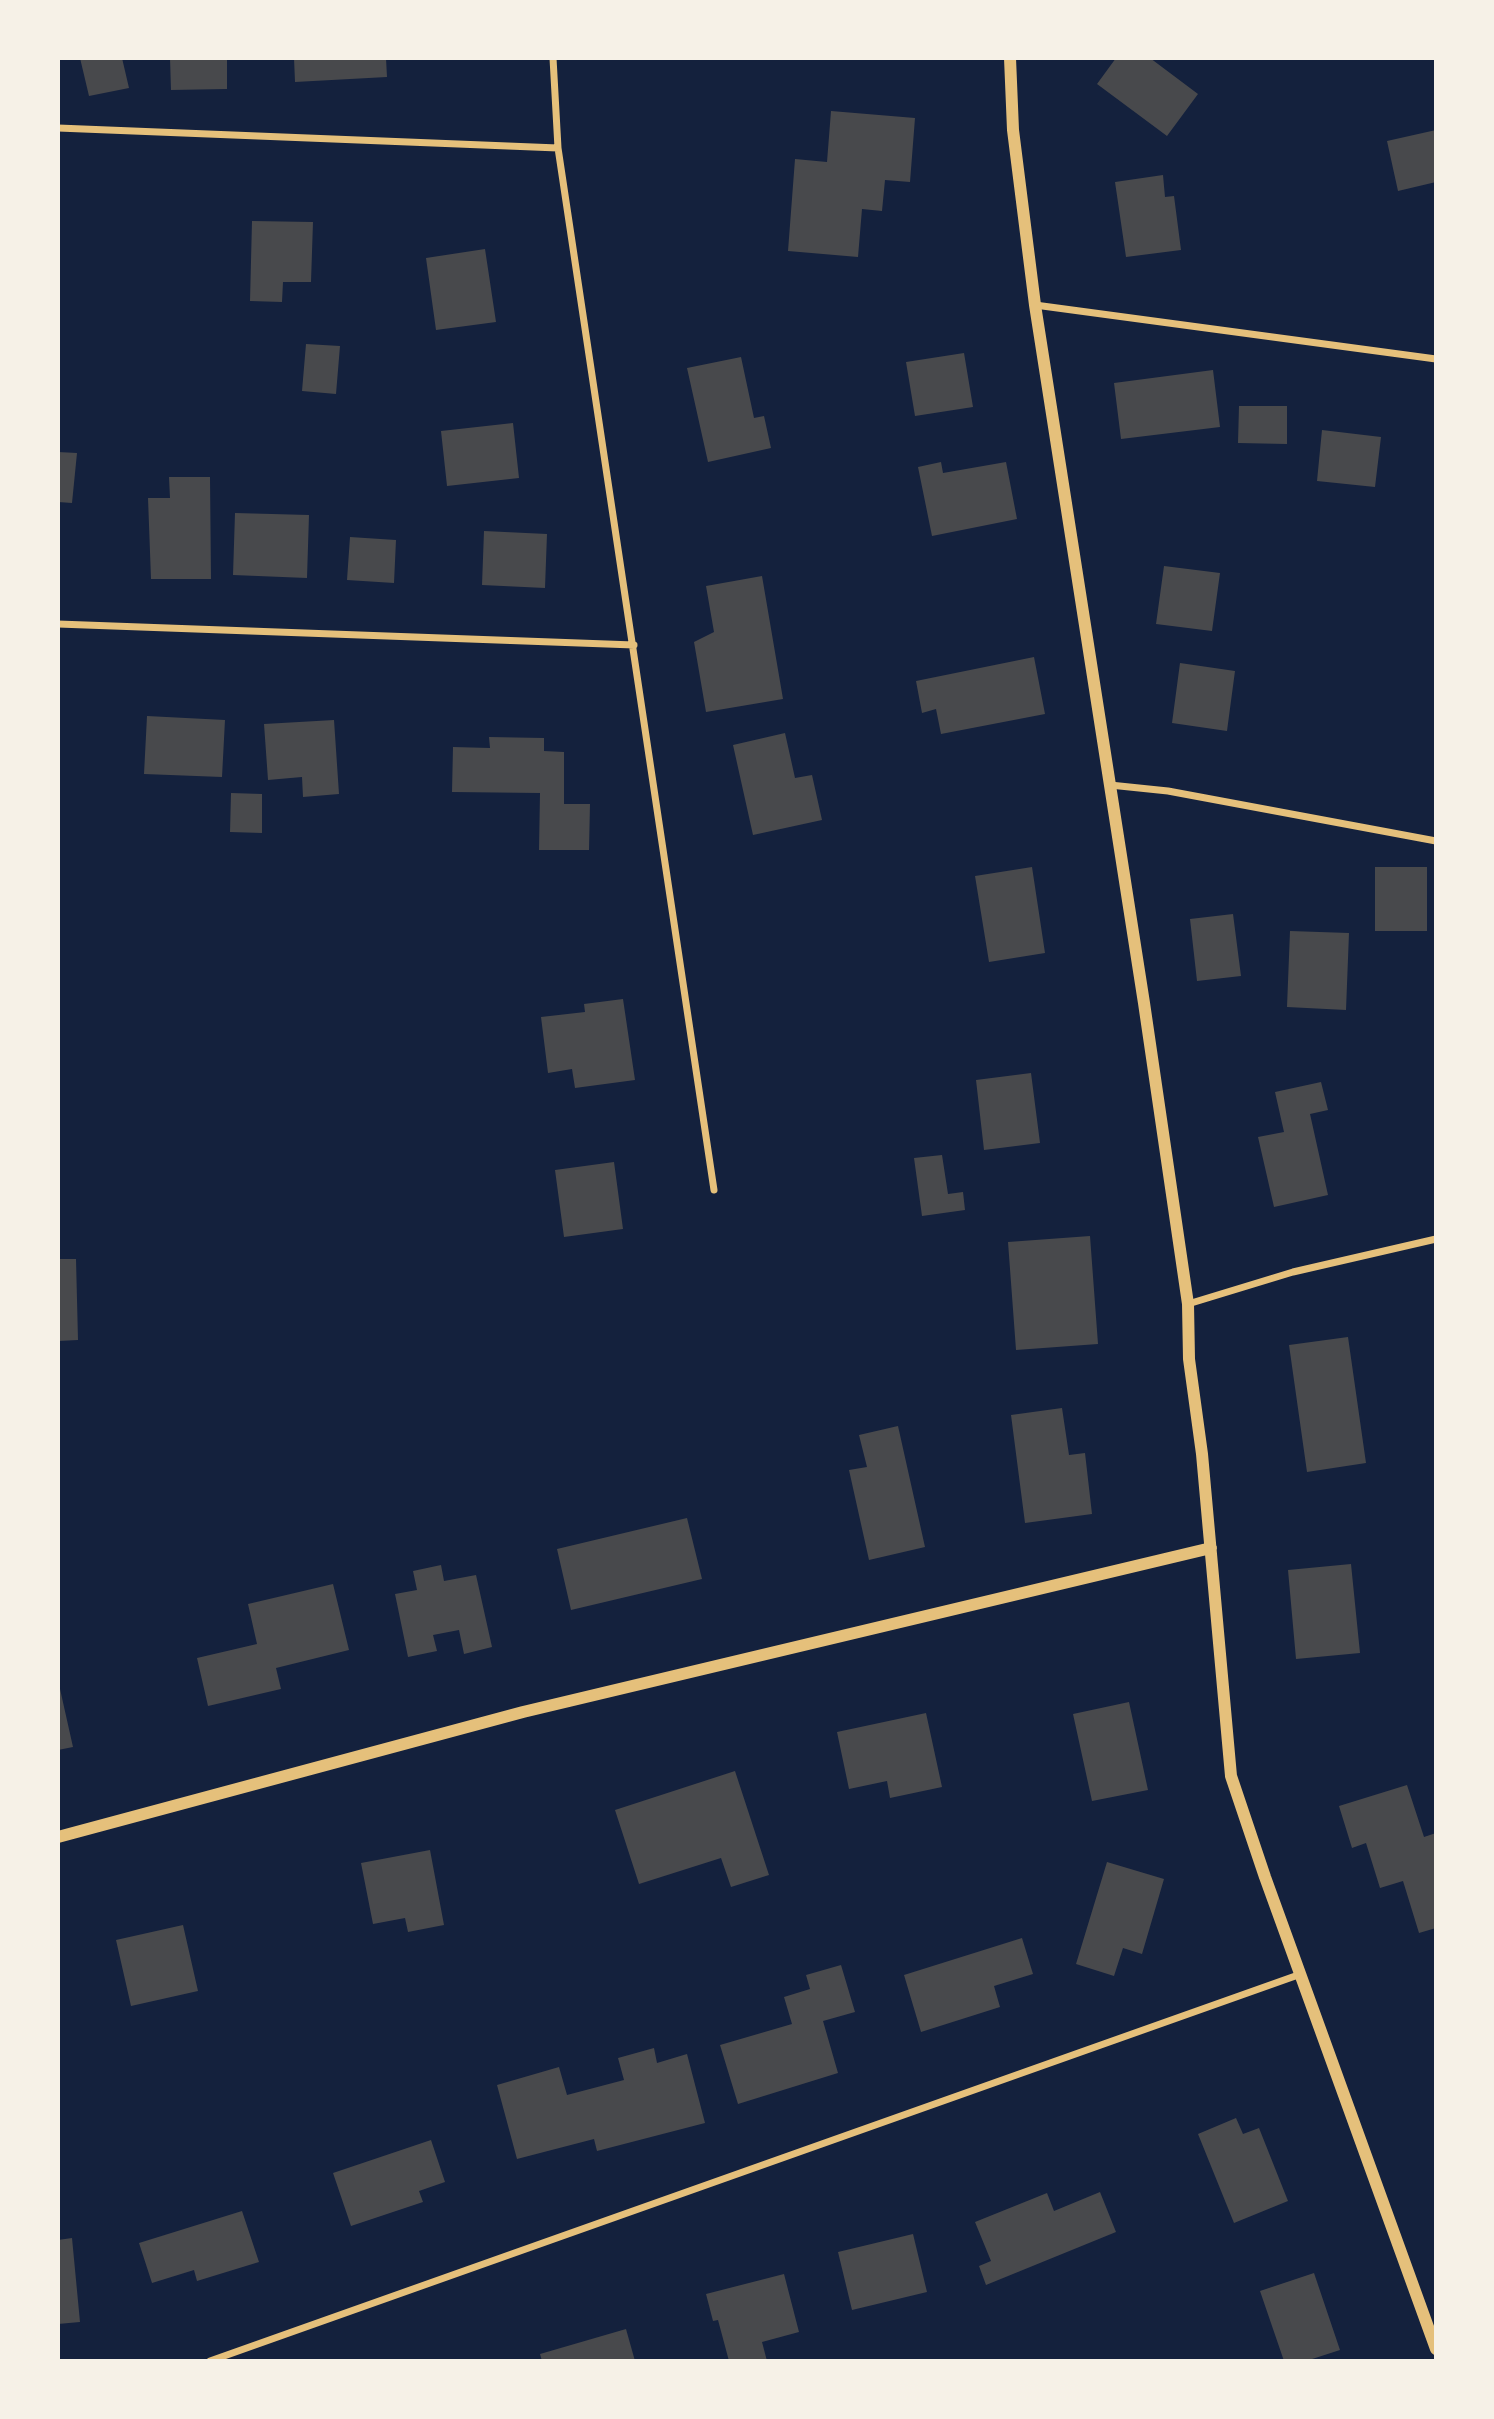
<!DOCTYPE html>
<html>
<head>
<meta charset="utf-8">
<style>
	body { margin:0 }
	#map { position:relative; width:1494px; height:2419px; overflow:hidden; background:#14213d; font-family:"Fira Sans",sans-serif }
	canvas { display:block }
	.frame { position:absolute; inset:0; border:60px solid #f6f1e7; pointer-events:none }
</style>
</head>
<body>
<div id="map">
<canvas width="1494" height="2419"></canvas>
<div class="frame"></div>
</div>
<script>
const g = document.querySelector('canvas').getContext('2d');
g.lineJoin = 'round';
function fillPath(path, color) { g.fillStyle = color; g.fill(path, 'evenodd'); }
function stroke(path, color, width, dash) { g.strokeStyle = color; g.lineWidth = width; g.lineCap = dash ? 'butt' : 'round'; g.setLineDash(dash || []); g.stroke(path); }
fillPath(new Path2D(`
	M80 58H122L129 88 89 96Z
	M170 58H227V89L171 90Z
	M294 58H386L387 77 295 82Z
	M1116 58H1150L1198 94 1167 136 1097 84Z
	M831 111 915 118 910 182 885 180 882 211 862 209 858 257 788 251 795 159 827 162Z
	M1436 130V182L1398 191 1387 141Z
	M1163 175 1165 197 1174 196 1181 250 1126 257 1115 182Z
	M252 221 313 222 311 282H283L282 302 250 301Z
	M485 249 496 322 436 330 426 258Z
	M306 344 340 346 336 394 302 391Z
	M964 353 973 407 915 416 906 362Z
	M741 357 754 418 764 416 771 448 708 462 687 368Z
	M1213 370 1220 427 1121 439 1114 383Z
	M1239 406H1287V444L1238 443Z
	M513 423 519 478 447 486 441 431Z
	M1322 430 1381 437 1375 487 1317 481Z
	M58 452 77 453 72 503 58 502Z
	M941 462 943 473 1006 462 1017 519 932 536 918 467Z
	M169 477H210L211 579H151L148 498H170Z
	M235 513 309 515 307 578 233 575Z
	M484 531 547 534 545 588 482 585Z
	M350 537 396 540 394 583 347 580Z
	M1164 566 1220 573 1212 631 1156 624Z
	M762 576 783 699 706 712 694 642 714 632 706 586Z
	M1034 657 1045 714 941 734 936 709 922 713 916 681Z
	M1180 663 1235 671 1227 731 1172 723Z
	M147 716 225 720 222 777 144 774Z
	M334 720 339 794 303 797 302 777 268 780 264 724Z
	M785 733 795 778 812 775 822 820 753 835 733 745Z
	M489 737 544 738V751L564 752V804H590L589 850H539L540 793 452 792 453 747 490 748Z
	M231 793 262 794V833L230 832Z
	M1032 867 1045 953 989 962 975 876Z
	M1375 867H1427V931H1375Z
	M1233 914 1241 976 1197 981 1190 919Z
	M1290 931 1349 933 1346 1010 1287 1007Z
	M623 999 635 1080 575 1088 572 1069 548 1073 541 1017 585 1012 584 1004Z
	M1031 1073 1040 1143 984 1150 976 1080Z
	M1321 1082 1328 1110 1310 1114 1328 1195 1274 1207 1258 1137 1284 1132 1275 1092Z
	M942 1155 948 1194 963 1192 965 1210 922 1216 914 1158Z
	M614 1162 623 1229 564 1237 555 1170Z
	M1090 1236 1098 1344 1016 1350 1008 1242Z
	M58 1259H76L78 1340 58 1341Z
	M1348 1337 1366 1463 1307 1472 1289 1345Z
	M1062 1408 1069 1455 1085 1453 1092 1514 1025 1523 1011 1415Z
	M898 1426 925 1547 869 1560 849 1470 867 1467 859 1435Z
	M687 1518 702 1579 571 1610 557 1549Z
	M1351 1564 1360 1653 1296 1659 1288 1570Z
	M441 1565 444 1581 476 1575 492 1647 464 1654 459 1630 433 1635 437 1651 408 1657 395 1594 417 1590 413 1571Z
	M333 1584 349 1650 276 1668 281 1689 208 1706 197 1658 257 1644 248 1604Z
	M58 1680 73 1747 58 1750Z
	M1129 1702 1148 1790 1092 1801 1073 1714Z
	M926 1713 942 1787 890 1798 887 1781 849 1789 837 1732Z
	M735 1771 769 1875 731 1887 721 1858 639 1884 615 1810Z
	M1407 1785 1424 1837 1436 1833V1928L1419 1933 1403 1881 1380 1888 1366 1843 1352 1848 1339 1806Z
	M430 1850 444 1925 408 1932 405 1918 373 1924 361 1863Z
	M1107 1862 1164 1879 1142 1954 1123 1948 1114 1976 1076 1964Z
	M183 1925 198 1991 131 2006 116 1940Z
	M1022 1938 1033 1974 994 1986 1000 2007 921 2032 904 1975Z
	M841 1965 855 2012 823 2021 838 2073 738 2104 720 2045 792 2024 784 1997 810 1989 806 1975Z
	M654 2048 657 2063 687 2054 705 2123 597 2151 594 2139 517 2159 497 2085 559 2067 567 2095 624 2080 618 2058Z
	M1236 2118 1243 2134 1259 2128 1288 2201 1234 2223 1198 2134Z
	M431 2140 445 2182 419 2191 423 2202 351 2226 333 2173Z
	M1100 2192 1116 2232 986 2285 979 2266 991 2261 975 2222 1047 2193 1054 2211Z
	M242 2211 259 2262 197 2281 194 2270 152 2283 139 2243Z
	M913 2234 927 2292 852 2310 838 2252Z
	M72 2238 80 2322 58 2324V2240Z
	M1314 2273 1340 2350 1306 2361H1284L1260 2291Z
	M784 2274 799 2332 762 2342 767 2361H729L718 2320 713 2321 706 2294Z
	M626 2329 635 2361H542L540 2354Z`), '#48494c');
stroke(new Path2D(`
	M553 58 558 148 714 1190
	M58 128 558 148
	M1035 305 1436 359
	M58 624 634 645
	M1110 785 1168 791 1436 841
	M1188 1304 1293 1272 1436 1239
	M210 2361 1301 1974`), '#e5c07b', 7);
stroke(new Path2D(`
	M1010 58 1013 130 1035 305 1144 1003 1188 1304 1189 1359 1202 1454 1231 1776 1265 1877 1436 2349
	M58 1837 523 1712 1211 1548`), '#e5c07b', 12);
</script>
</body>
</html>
